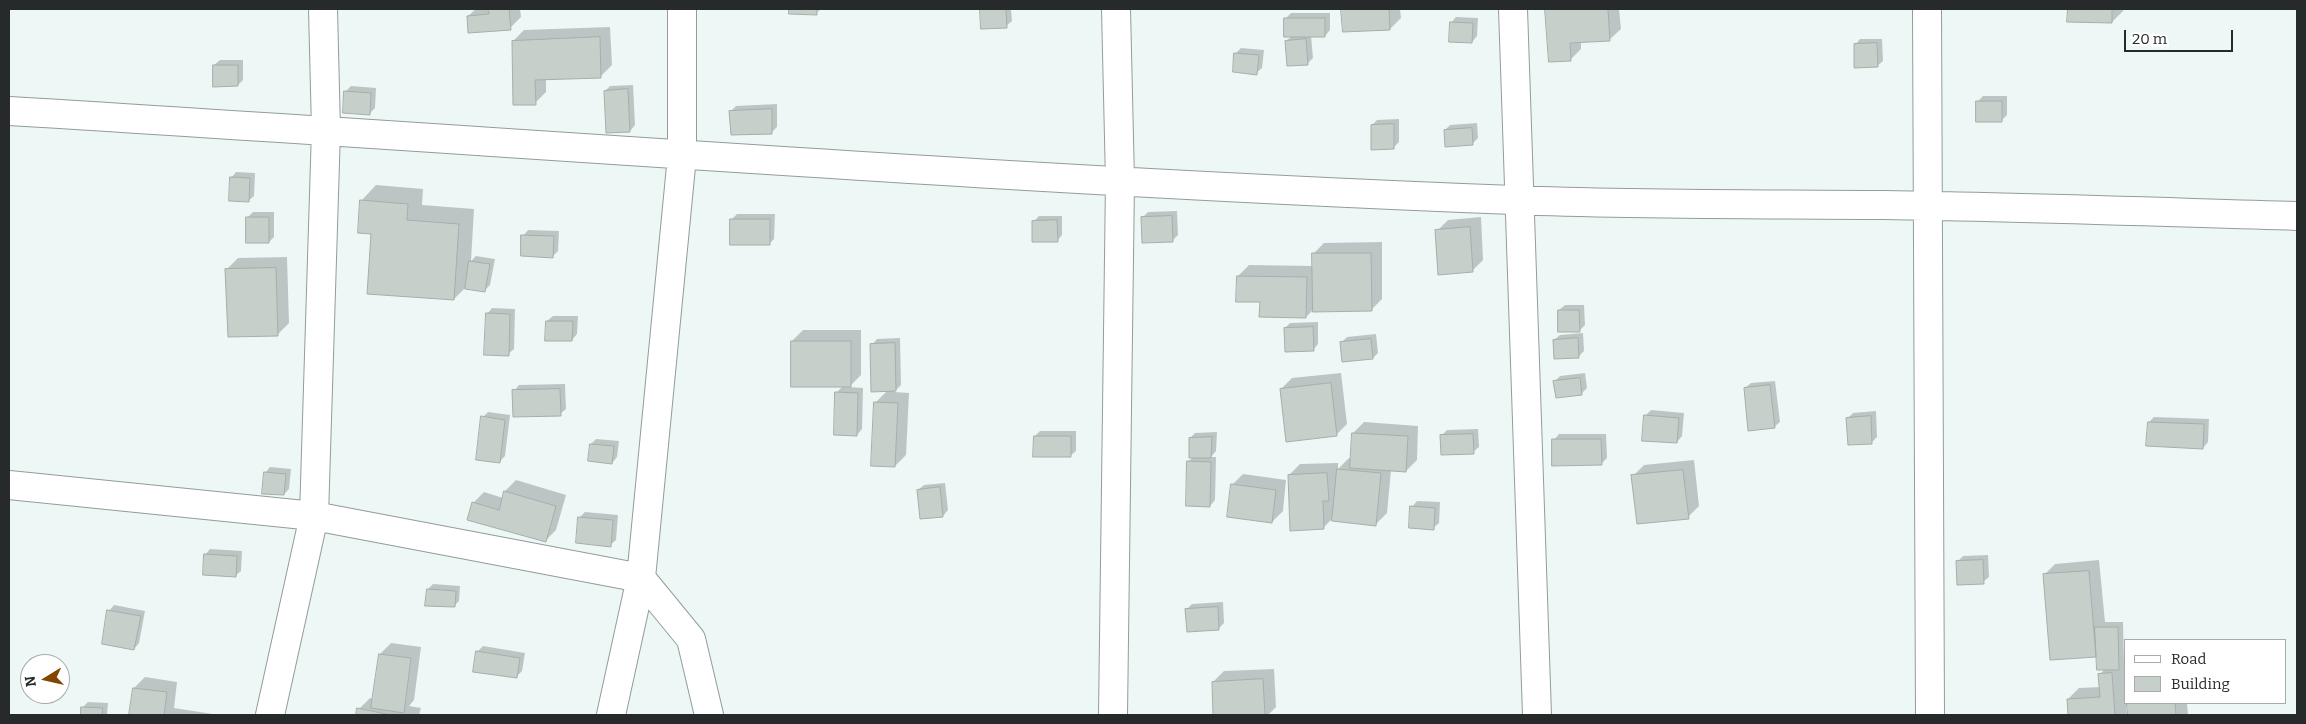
<!DOCTYPE html>
<html>
<head>
<meta charset="utf-8">
<style>
	body { margin:0 }
	#map { position:relative; width:2306px; height:724px; overflow:hidden; background:#edf7f6; font-family:Bitter,serif }
	canvas { display:block }
	.frame { position:absolute; inset:0; border:10px solid #272a2a; pointer-events:none }
	.legend { position:absolute; left:2124px; top:639px; width:162px; height:65px; box-sizing:border-box; background:#fff; border:1px solid #a9aaaa; margin:0; padding:6px 9px; list-style:none; font-size:15px; color:#272a2a }
	.legend li { display:flex; align-items:center; gap:10px; height:25px }
	.legend b { width:25px; border:1px solid #a9aaaa }
	.north { position:absolute; left:20px; top:654px; width:50px; height:50px; box-sizing:border-box; background:#fff; border:1px solid #a9aaaa; border-radius:50%; rotate:261deg; font-size:14px; font-weight:700; line-height:20px; text-align:center; color:#272a2a }
	.north::after { content:''; display:block; margin:auto; width:18px; height:22px; background:#824502; clip-path:polygon(50% 0,100% 100%,50% 72%,0 100%) }
	.scale { position:absolute; left:2124px; top:30px; width:109px; height:22px; box-sizing:border-box; border:2px solid #272a2a; border-top:0; padding-left:6px; font-size:15px; line-height:18px; white-space:nowrap; color:#272a2a; -webkit-text-stroke:4px #fff; paint-order:stroke }
</style>
</head>
<body>
<div id="map">
<canvas width="2306" height="724"></canvas>
<div class="frame"></div>
<ul class="legend">
<li><b style="height:6px;background:#fff"></b>Road</li>
<li><b style="height:14px;background:#c7cfcb"></b>Building</li>
</ul>
<div class="north">N</div>
<div class="scale">20 m</div>
</div>
<script>
const g = document.querySelector('canvas').getContext('2d');
g.lineJoin = 'round';
function fillPath(path, color) { g.fillStyle = color; g.fill(path, 'evenodd'); }
function stroke(path, color, width, dash) { g.strokeStyle = color; g.lineWidth = width; g.lineCap = dash ? 'butt' : 'round'; g.setLineDash(dash || []); g.stroke(path); }
fillPath(new Path2D(`
	M476 9H520L521 17 510 28 468 16Z
	M791 9H821L816 13H791Z
	M981 9H1011L1012 21 1006 26 982 27Z
	M1343 9H1400L1401 18 1390 29 1344 31Z
	M1547 9H1619L1621 29 1609 40 1581 41V49L1570 60 1550 61Z
	M2069 9H2123V11L2112 22 2069 21Z
	M1291 13H1330V30L1325 36H1311L1313 58 1307 64 1286 41 1292 36 1285 19Z
	M1456 17 1478 18 1477 36 1472 42 1451 23Z
	M610 27 612 65 601 76 546 78V92L535 103 513 41 524 30Z
	M1860 39H1882L1883 61 1877 66 1855 45Z
	M1241 48 1264 50 1262 68 1256 73 1235 54Z
	M220 60H243V80L238 85 214 65Z
	M633 85 635 125 630 131 605 91 610 86Z
	M351 86 376 88 375 108 369 114 345 92Z
	M1983 96H2007V115L2001 121 1977 102Z
	M777 104V127L772 132 731 111 736 106Z
	M1399 119V142L1393 148 1372 125 1377 120Z
	M1477 123 1478 138 1473 143 1445 130 1450 125Z
	M236 172 255 173 254 196 248 201 231 178Z
	M376 185 423 189 422 205 474 209 471 261 476 256 495 259 490 285 484 291 465 288 454 299 372 233 361 201Z
	M1177 211 1178 235 1172 241 1142 218 1148 212Z
	M253 212H274V237L269 242 248 217Z
	M737 214H775L774 239 769 244 731 220Z
	M1039 216H1062V235L1057 241 1034 221Z
	M1481 217 1483 260 1472 271 1437 231 1448 220Z
	M528 230 559 231 558 251 552 257 523 236Z
	M1382 242V299L1371 310 1312 311 1306 317 1261 301 1238 276 1249 265 1313 266V254L1324 243Z
	M287 257 289 323 278 334 227 269 238 258Z
	M1565 305H1584L1585 325 1579 331 1559 310Z
	M492 308 515 309 514 349 508 354 487 314Z
	M553 316H578L577 334 572 340 547 321Z
	M1318 322V344L1313 350 1285 328 1290 323Z
	M803 330H861V375L849 387 863 388 862 429 857 435 836 393 843 386 792 341Z
	M1583 333 1584 351 1578 357 1554 340 1560 335Z
	M1376 334 1378 353 1373 358 1341 343 1347 337Z
	M900 338 901 385 894 392 909 393 906 455 895 466 876 402 888 390 872 345 877 339Z
	M1341 373 1347 424 1336 435 1281 389 1292 378Z
	M1585 373 1587 388 1581 394 1555 381 1560 376Z
	M1775 381 1780 422 1774 427 1745 388 1751 383Z
	M565 384 566 409 560 414 514 391 519 385Z
	M1651 410 1684 413 1682 436 1677 442 1646 415Z
	M1876 411 1877 437 1872 442 1847 419 1853 413Z
	M488 412 510 415 505 456 499 462 483 417Z
	M2154 417 2209 419 2208 442 2203 448 2149 422Z
	M1364 422 1418 426 1417 460 1406 471 1391 470 1387 513 1376 524 1334 517 1323 528 1289 475 1300 464 1338 463V469L1349 458 1352 459 1353 433Z
	M1478 429 1479 447 1473 452 1442 435 1447 430Z
	M1040 431H1076V451L1070 456 1035 436Z
	M1217 432 1216 451 1211 457H1216L1215 500 1210 506 1188 462 1193 457 1190 438 1195 433Z
	M1559 434H1606L1607 458 1601 464 1554 440Z
	M596 439 619 441 617 457 612 463 591 444Z
	M1694 460 1699 506 1688 517 1633 476 1644 465Z
	M270 467 291 469 289 489 284 494 265 473Z
	M1243 474 1286 480 1283 511 1272 522 1232 485Z
	M516 480 566 495 556 530 545 541 473 503 484 492 503 498 505 491Z
	M945 483 948 510 943 516 918 490 924 485Z
	M1417 501 1440 502 1439 523 1433 528 1412 507Z
	M585 512 618 515 616 540 610 545 579 518Z
	M210 549 242 551 241 571 235 576 205 555Z
	M1988 555 1989 577 1983 582 1957 562 1963 556Z
	M2099 560 2105 622H2123L2125 703H2187L2188 715H2129L2128 706H2126L2127 715H2070L2068 699 2079 688 2101 687 2100 674 2106 668 2097 655 2051 659 2044 575 2055 564Z
	M433 584 460 586 459 601 454 606 428 589Z
	M1223 602 1224 623 1218 629 1187 609 1192 604Z
	M114 605 145 611 139 643 134 649 109 611Z
	M391 643 421 647 414 700 409 706 421 708 419 715H357L359 709 370 698 374 699 380 654Z
	M483 646 525 653 522 671 516 677 477 652Z
	M1274 669 1276 707 1268 715H1215L1213 682 1224 671Z
	M145 677 177 682 174 708 219 715H131L134 688Z
	M88 702 108 703 107 715H82L83 707Z`), '#0003');
const building = new Path2D(`
	M488 9H509L511 30 468 33 467 16 489 14Z
	M789 9H817V15L789 14Z
	M980 9H1006L1007 28 981 29Z
	M1341 9H1389L1390 30 1343 32Z
	M1545 9H1608L1610 41 1570 43 1571 61 1549 62Z
	M2068 9H2112V23L2067 22Z
	M1284 18H1325V37H1284Z
	M1450 22 1473 23 1472 43 1449 42Z
	M600 37 601 78 535 80 536 105H513L512 41Z
	M1306 39 1308 65 1287 66 1285 41Z
	M1877 43 1878 67 1854 68V44Z
	M1234 53 1259 55 1257 75 1233 72Z
	M213 65H238V86L213 87Z
	M628 89 630 132 606 133 604 91Z
	M344 91 371 93 370 115 343 113Z
	M1976 101H2002V122H1976Z
	M772 109V134L731 135 729 111Z
	M1394 124V149L1371 150V125Z
	M1472 128 1473 145 1445 147 1444 130Z
	M230 177 250 178 249 202 229 201Z
	M360 200 408 204 407 220 459 224 454 300 367 294 371 234 358 233Z
	M1172 216 1173 242 1142 243 1141 217Z
	M246 217H269V243H246Z
	M730 219H770V245H730Z
	M1057 220 1058 242H1032V221Z
	M1470 227 1473 272 1438 275 1435 230Z
	M521 235 554 236 553 258 521 256Z
	M1312 253H1371L1372 311 1313 312Z
	M469 261 490 264 485 292 465 289Z
	M276 268 278 336 228 337 225 269Z
	M1237 276 1307 277 1306 318 1259 317 1260 302H1236Z
	M1558 310H1579L1580 332H1558Z
	M486 313 510 314 509 356 484 355Z
	M546 321H573L572 341H545Z
	M1313 327 1314 351 1285 352 1284 328Z
	M1578 338 1579 358 1554 359 1553 340Z
	M1371 339 1373 359 1342 362 1340 342Z
	M791 341H851V387H791Z
	M895 343 896 391 871 392 870 344Z
	M1580 378 1582 395 1556 398 1553 381Z
	M1331 383 1337 436 1286 442 1280 389Z
	M1770 385 1775 428 1748 431 1744 388Z
	M560 389 561 416 513 417 512 390Z
	M835 392 858 393 857 436 834 435Z
	M874 402 898 403 895 467 871 466Z
	M1644 415 1679 418 1677 443 1642 441Z
	M481 416 505 420 500 463 476 460Z
	M1871 416 1872 444 1848 445 1846 418Z
	M2148 422 2204 424 2203 449 2146 446Z
	M1352 433 1408 436 1406 472 1350 468Z
	M1473 434 1474 454 1441 455 1440 435Z
	M1034 436H1071V457H1033Z
	M1212 437 1211 458H1189V438Z
	M1552 439H1601L1602 465 1552 466Z
	M590 444 614 446 612 464 588 461Z
	M1187 461 1211 462 1210 507 1186 506Z
	M1337 469 1381 473 1376 526 1332 521Z
	M1683 470 1689 519 1637 524 1631 475Z
	M264 472 286 474 284 495 262 494Z
	M1327 473 1329 501H1323L1324 529 1290 531 1288 475Z
	M1231 484 1276 490 1272 523 1227 517Z
	M940 487 943 517 920 519 917 490Z
	M504 491 556 506 546 542 467 520 472 502 499 510Z
	M1410 506 1435 508 1434 530 1409 528Z
	M578 517 613 520 611 547 576 543Z
	M204 554 237 556 236 577 203 575Z
	M1983 560 1984 584 1957 585 1956 561Z
	M2089 571 2096 657 2050 660 2043 574Z
	M427 589 456 591 455 607 425 606Z
	M1218 607 1219 630 1187 632 1185 609Z
	M107 610 141 616 134 650 102 644Z
	M2095 627H2118L2119 670H2097Z
	M476 651 520 658 517 678 473 672Z
	M379 654 411 658 404 713 371 708Z
	M2112 673 2115 715H2068L2067 699 2100 697 2098 674Z
	M1263 679 1265 715H1213L1212 682Z
	M133 688 167 692 164 715H129Z
	M2127 703H2175L2176 715H2128Z
	M81 707 103 708 102 715H81Z
	M357 708 391 715H356Z`);
fillPath(building, '#c7cfcb');
stroke(building, '#a6aeaa', 1);
const minor = new Path2D(`
	M1513 9 1537 715
	M1927 9 1930 715
	M9 111C511 141 1012 181 1514 200 1637 205 1760 204 1883 205 2021 207 2159 212 2297 216
	M9 485 314 516 641 578 691 639 709 715
	M270 715 314 516 326 130 323 9
	M611 715 641 578 682 156V9
	M1113 715 1120 181 1116 9`);
stroke(minor, '#939c9b', 30);
stroke(minor, '#fff', 28);
</script>
</body>
</html>
